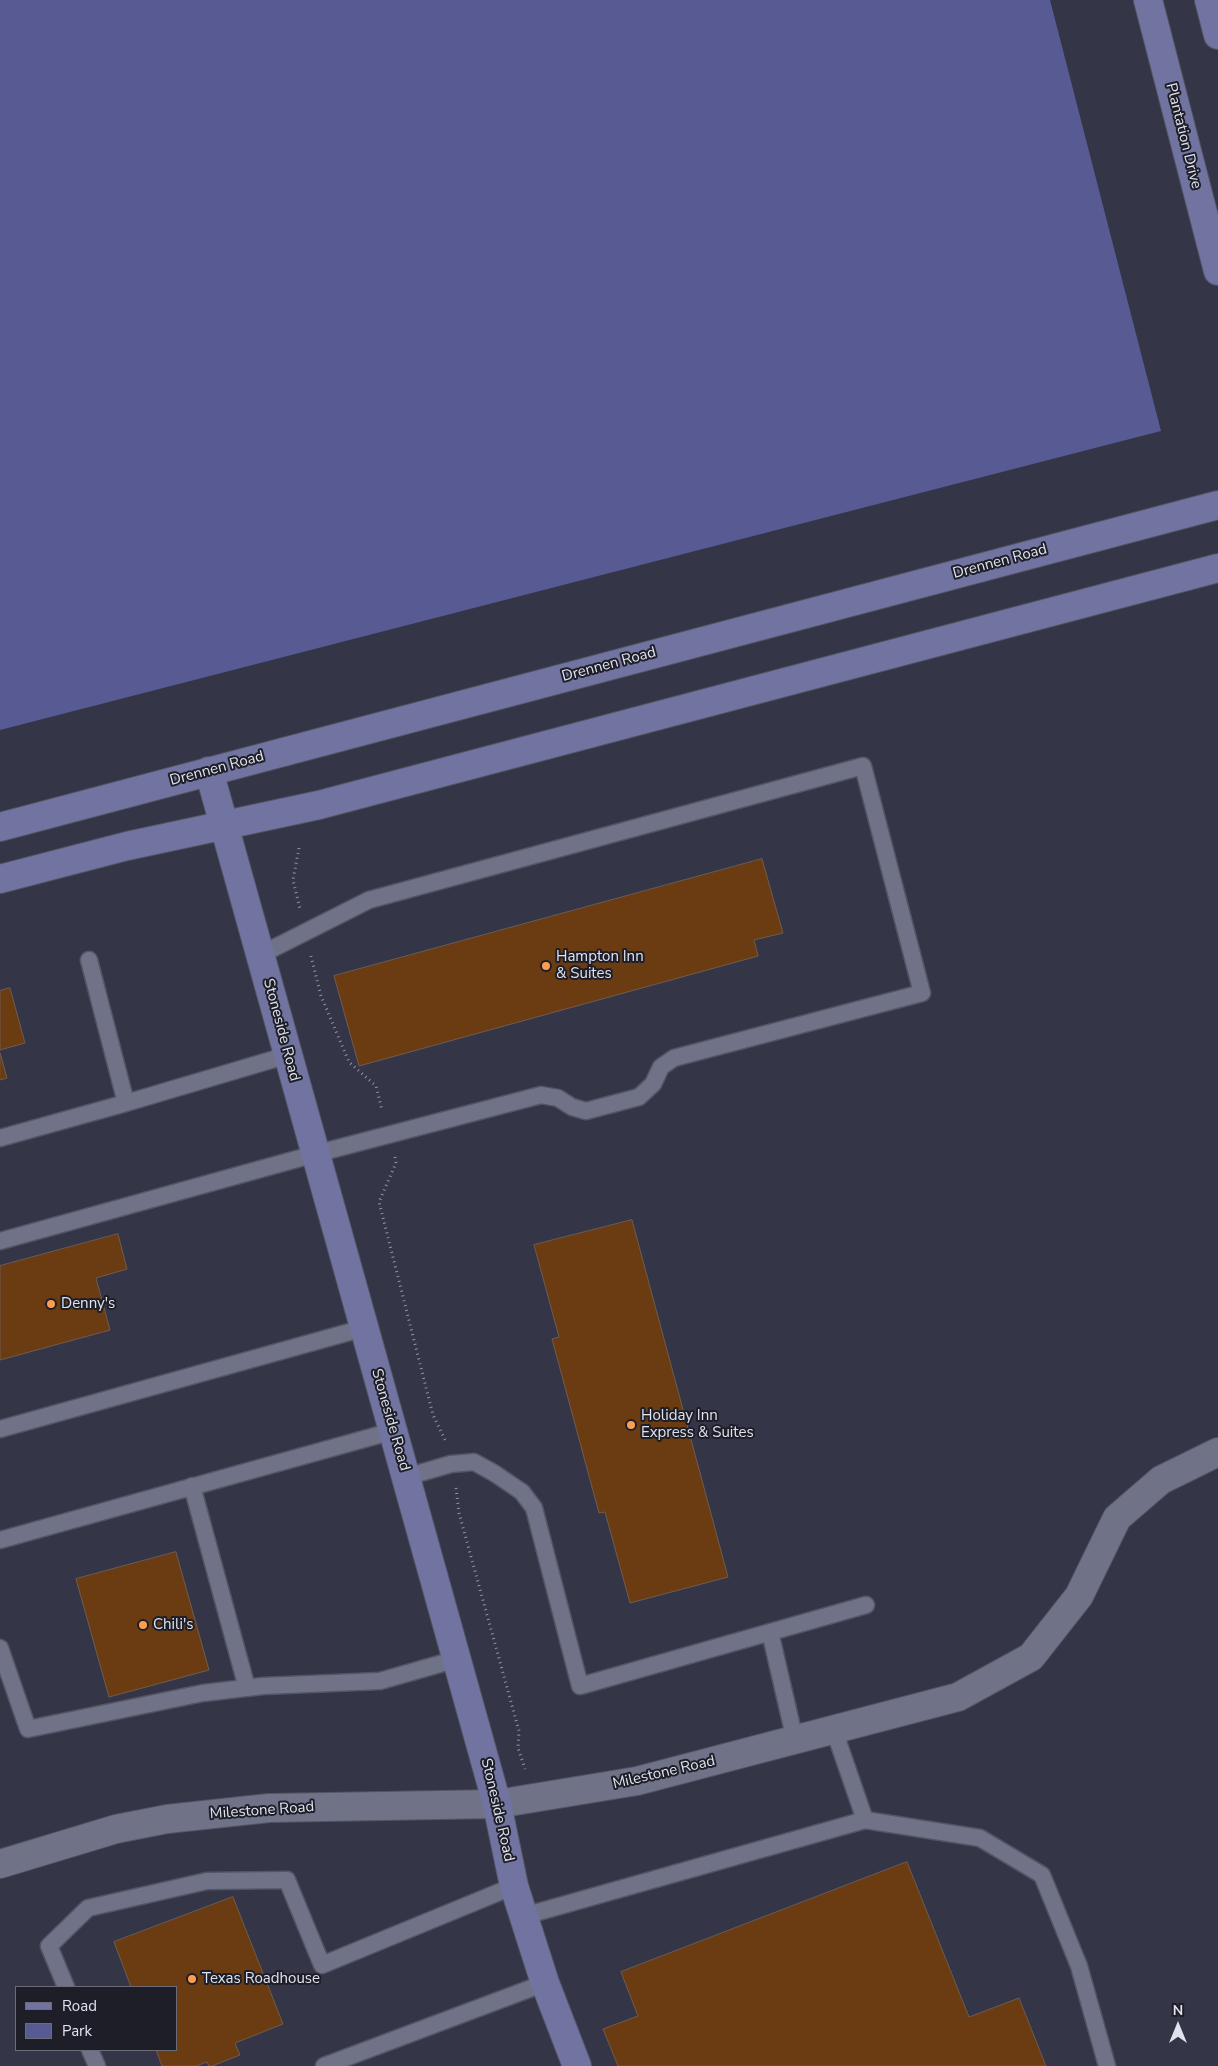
<!DOCTYPE html>
<html>
<head>
<meta charset="utf-8">
<style>
	body { margin:0 }
	#map { position:relative; width:1218px; height:2066px; overflow:hidden; background:#343648; font-family:"Nunito Sans",sans-serif }
	canvas { display:block }
	.legend { position:absolute; left:15px; top:1986px; width:162px; height:65px; box-sizing:border-box; background:#1d1e27; border:1px solid #6b6c77; margin:0; padding:6px 9px; list-style:none; font-size:15px; color:#e0e2ee }
	.legend li { display:flex; align-items:center; gap:10px; height:25px }
	.legend b { width:25px; border:1px solid #6b6c77 }
	.north { position:absolute; left:1153px; top:2001px; width:50px; height:50px; -webkit-text-stroke:4px #1d1e27; paint-order:stroke; rotate:0deg; font-size:14px; font-weight:700; line-height:20px; text-align:center; color:#e0e2ee }
	.north::after { content:''; display:block; margin:auto; width:18px; height:22px; background:#e0e2ee; clip-path:polygon(50% 0,100% 100%,50% 72%,0 100%) }
</style>
</head>
<body>
<div id="map">
<canvas width="1218" height="2066"></canvas>
<ul class="legend">
<li><b style="height:6px;background:#7174a1"></b>Road</li>
<li><b style="height:14px;background:#585b93"></b>Park</li>
</ul>
<div class="north">N</div>
</div>
<script>
const g = document.querySelector('canvas').getContext('2d');
g.lineJoin = 'round';
function fillPath(path, color) { g.fillStyle = color; g.fill(path, 'evenodd'); }
function stroke(path, color, width, dash) { g.strokeStyle = color; g.lineWidth = width; g.lineCap = dash ? 'butt' : 'round'; g.setLineDash(dash || []); g.stroke(path); }
function write(font, color, halo, rows, align = 'center') {
  g.font = font + ' "Nunito Sans",sans-serif'; g.lineWidth = 4; g.setLineDash([]); g.textBaseline = 'middle'; g.strokeStyle = halo; g.fillStyle = color; for (const [text, x, y, turn = 0] of rows) {
    g.save(); g.translate(x, y); g.rotate((+turn || 0) * Math.PI / 180); g.textAlign = isNaN(turn) ? turn : align; if (halo) g.strokeText(text, 0, 0); g.fillText(text, 0, 0); g.restore();
  }
}
fillPath(new Path2D(`
	M0 0H1050L1161 431 0 730Z`), '#585b93');
const building = new Path2D(`
	M762 859 783 933 754 940 758 956 359 1066 334 976Z
	M10 988 25 1043 0 1050V991Z
	M0 1053 7 1078 0 1080Z
	M632 1220 728 1577 630 1603 605 1512 599 1513 552 1339 559 1337 534 1245Z
	M118 1234 127 1269 96 1278 110 1330 0 1360V1266Z
	M176 1552 209 1670 109 1697 76 1579Z
	M907 1862 969 2017 1019 1998 1046 2066H618L603 2029 638 2016 621 1972Z
	M233 1897 283 2024 235 2043 240 2055 212 2066H209L207 2062 196 2066H162L156 2050H176V1987H131L114 1942Z`);
fillPath(building, '#6b3c12');
stroke(building, '#6f5c4e', 1);
const lane = new Path2D(`
	M126 1103 288 1055
	M0 1138 126 1103 89 960
	M0 1241 315 1154 541 1095 558 1098 572 1107 586 1111 639 1097 653 1084 661 1067 674 1058 922 993 863 766 369 900 260 955
	M0 1429 364 1328
	M406 1477 451 1464 474 1462 494 1473 522 1492 534 1508 580 1686 866 1605
	M192 1486 247 1688
	M0 1540 393 1431
	M770 1632 795 1740
	M0 1648 28 1729 203 1693 263 1686 380 1681 457 1659
	M834 1730 865 1820
	M524 1916 865 1820 980 1838 1042 1875 1079 1966 1107 2066
	M66 1987 49 1946 88 1908 207 1881 287 1880 322 1965 514 1886
	M90 2050 97 2066
	M324 2066 545 1983`);
const street = new Path2D(`
	M0 1864 116 1829 167 1819 269 1808 497 1804 637 1781 958 1697 1031 1657 1079 1596 1117 1518 1161 1480 1218 1452`);
const secondary = new Path2D(`
	M1148 0 1218 271
	M1209 0 1218 35
	M209 771 497 1804 514 1886 545 1983 577 2066
	M0 827 1218 505
	M0 879 127 846 319 805 1218 568`);
stroke(lane, '#535464', 19);
stroke(street, '#535464', 30);
stroke(secondary, '#535464', 30);
stroke(new Path2D(`
	M299 848 293 880 300 909
	M311 956 321 996 349 1062 376 1086 382 1110
	M395 1157 396 1163 379 1202 433 1415 445 1440
	M456 1488 459 1513 519 1731 518 1748 525 1769`), '#9294a3', 3, [1, 4]);
stroke(lane, '#707388', 16);
stroke(street, '#707388', 28);
stroke(secondary, '#7174a1', 28);
for (const [x, y, r, color] of [
	[546,966,5,"#fb9e50"],
	[51,1304,5,"#fb9e50"],
	[631,1425,5,"#fb9e50"],
	[143,1625,5,"#fb9e50"],
	[192,1979,5,"#fb9e50"]
]) { const dot = new Path2D(); dot.arc(x, y, r, 0, 2 * Math.PI); g.fillStyle = color; g.fill(dot); stroke(dot, '#1d1e27', 2); }
write('15px', '#e0e2ee', '#1d1e27', [
	["Plantation Drive",1183,136,76],
	["Drennen Road",1000,562,-15],
	["Drennen Road",609,665,-15],
	["Drennen Road",217,769,-15],
	["Stoneside Road",281,1030,75],
	["Stoneside Road",390,1420,74],
	["Milestone Road",664,1773,-13],
	["Stoneside Road",497,1810,77],
	["Milestone Road",262,1811,-4]
]);
write('15px', '#e0e2ee', '#1d1e27', [
	["Hampton Inn",556,957],
	["& Suites",556,974],
	["Denny's",61,1304],
	["Holiday Inn",641,1416],
	["Express & Suites",641,1433],
	["Chili's",153,1625],
	["Texas Roadhouse",202,1979]
], 'left');
</script>
</body>
</html>
